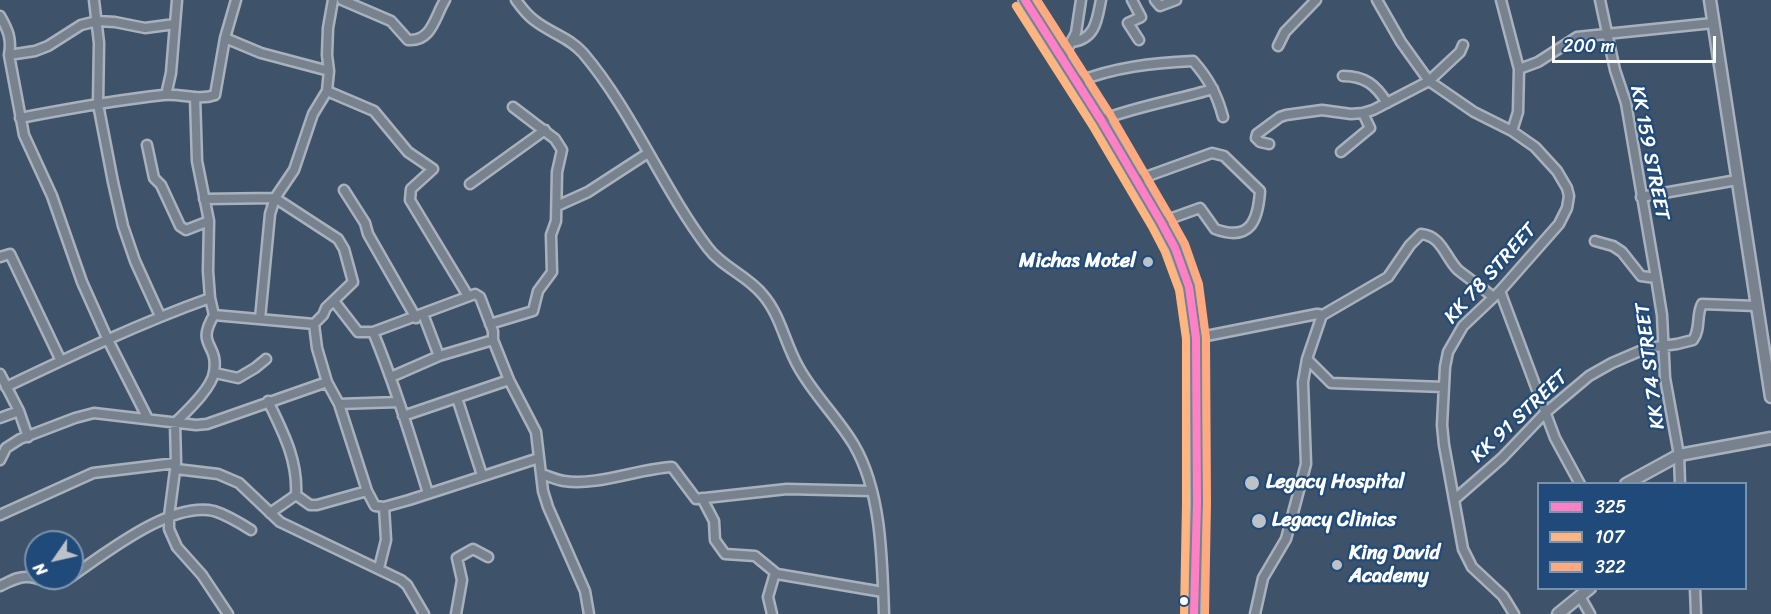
<!DOCTYPE html>
<html>
<head>
<meta charset="utf-8">
<style>
	body { margin:0 }
	#map { position:relative; width:1771px; height:614px; overflow:hidden; background:#3e5269; font-family:Sriracha,sans-serif }
	canvas { display:block }
	.legend { position:absolute; left:1537px; top:482px; width:210px; height:108px; box-sizing:border-box; background:#1f4a7a; border:2px solid #7992af; margin:0; padding:8px 10px; list-style:none; font-size:18px; color:#fff }
	.legend li { display:flex; align-items:center; gap:12px; height:30px }
	.legend b { width:30px; border:2px solid #7992af }
	.north { position:absolute; left:24px; top:530px; width:60px; height:60px; box-sizing:border-box; background:#1f4a7a; border:2px solid #7992af; border-radius:50%; rotate:236deg; font-size:16px; font-weight:700; line-height:24px; text-align:center; color:#fff }
	.north::after { content:''; display:block; margin:auto; width:21px; height:27px; background:#bbc2ca; clip-path:polygon(50% 0,100% 100%,50% 72%,0 100%) }
	.scale { position:absolute; left:1552px; top:36px; width:164px; height:27px; box-sizing:border-box; border:3px solid #fff; border-top:0; padding-left:8px; font-size:18px; line-height:21px; white-space:nowrap; color:#fff; -webkit-text-stroke:4px #1f4a7a; paint-order:stroke }
</style>
</head>
<body>
<div id="map">
<canvas width="1771" height="614"></canvas>
<ul class="legend">
<li><b style="height:8px;background:#ff80c5"></b>325</li>
<li><b style="height:8px;background:#ffb580"></b>107</li>
<li><b style="height:8px;background:#ffa980"></b>322</li>
</ul>
<div class="north">N</div>
<div class="scale">200 m</div>
</div>
<script>
const g = document.querySelector('canvas').getContext('2d');
g.lineJoin = 'round';
function stroke(path, color, width, dash) { g.strokeStyle = color; g.lineWidth = width; g.lineCap = dash ? 'butt' : 'round'; g.setLineDash(dash || []); g.stroke(path); }
function write(font, color, halo, rows, align = 'center') {
  g.font = font + ' Sriracha,sans-serif'; g.lineWidth = 4.5; g.setLineDash([]); g.textBaseline = 'middle'; g.strokeStyle = halo; g.fillStyle = color; for (const [text, x, y, turn = 0] of rows) {
    g.save(); g.translate(x, y); g.rotate((+turn || 0) * Math.PI / 180); g.textAlign = isNaN(turn) ? turn : align; if (halo) g.strokeText(text, 0, 0); g.fillText(text, 0, 0); g.restore();
  }
}
const minor = new Path2D(`
	M94 0 99 43 98 104 113 182 123 226 135 261 160 316
	M342 0 391 21 408 40C432 42 435 16 445 0
	M516 0C521 7 527 15 534 20 550 33 569 37 583 53 633 112 661 186 708 248 722 267 748 276 763 295 781 316 785 344 799 368 814 395 838 418 854 445 882 493 882 560 884 614
	M1132 0 1141 17 1128 23 1139 40
	M1155 0 1160 6 1176 0
	M1377 0 1401 42 1429 81 1474 112 1512 131 1535 147 1557 171 1567 188 1569 196 1567 208 1559 224 1500 291 1463 326 1448 352 1445 367 1442 425 1444 445 1463 549 1472 567 1503 596 1514 614
	M1501 0 1519 69 1518 112 1512 131
	M1600 0 1615 70 1626 103 1656 278
	M0 16C8 30 12 39 9 55L24 135 52 196 82 282 107 338 148 419
	M225 38 261 53 329 71
	M1072 42C1096 39 1097 19 1101 0
	M1278 46 1285 32 1316 0
	M9 55 35 51 48 46 81 25 97 21 115 22 145 28 175 24
	M1062 59 1076 33 1081 0
	M1519 69 1538 62 1577 37 1713 23
	M1343 76C1365 76 1376 85 1387 103
	M1077 82C1115 67 1152 63 1193 61 1208 78 1217 94 1223 117
	M327 91 374 111 408 152 433 169 411 189 410 200 468 296
	M166 95 171 73 177 0
	M20 118C67 109 115 100 163 95 181 93 198 101 215 95L225 38 236 0
	M1101 120C1138 106 1176 100 1213 89
	M1269 144 1260 142 1256 138 1257 134 1280 117 1286 115 1322 110 1351 114 1363 113 1373 110 1429 81 1460 52 1463 45
	M147 145 154 178 161 185 180 226 186 230 209 221
	M1341 152 1370 128 1363 113
	M1137 180 1212 153 1224 156 1260 191C1258 221 1250 242 1215 229L1200 208 1161 222
	M470 184 545 130
	M344 190 365 223 368 234 416 318
	M1641 197 1737 180
	M204 199 275 198 338 239 344 249 353 282 326 308 323 315 314 324 317 348 327 382 339 404 367 491 375 506 384 507 409 500 539 458
	M557 206 588 192 648 153
	M1595 241 1613 246 1622 252 1641 276 1656 278 1662 315 1665 378 1679 455 1680 484
	M0 257 10 254 61 361
	M1500 291 1555 438 1580 484
	M334 301 358 332H373C395 385 411 439 428 493
	M423 314 439 356
	M214 315 314 324
	M1321 316 1388 277 1410 245 1421 234C1442 236 1445 257 1458 270 1469 279 1482 287 1493 297
	M260 319 270 214 275 198 294 170 313 114 327 91 329 71 327 55 328 28 333 0
	M490 324 533 311 538 291 552 272 551 235 556 221 557 172 562 150 555 139 513 107
	M373 332 475 294 480 297 493 331V340
	M1196 338 1317 314H1319L1321 318 1307 359 1331 383 1444 387
	M215 373 238 378 255 368 266 359
	M0 374 19 411 28 437
	M391 377 439 356 493 340 509 380 403 416
	M509 380 536 432 543 491 548 507 585 591 589 614
	M6 387C73 355 140 323 210 298
	M457 398 482 475
	M268 401C283 432 298 460 296 495L310 505H317L367 491
	M339 404 398 402
	M0 418 19 411
	M0 460 6 448 20 439 75 418 94 413 196 425 207 424 327 382
	M176 463 175 423C187 411 212 388 214 372 219 342 195 347 214 315L210 298 208 271 209 221 197 161 195 97
	M176 469 218 474 239 483 280 522 401 580 407 585 424 614
	M541 474C549 476 556 480 564 481 598 486 637 469 672 467L696 499 787 489 871 491
	M702 498 714 521 715 540 725 554 755 556 777 574 883 592
	M1455 499 1502 458 1545 413 1589 376 1612 363 1647 348 1677 344 1693 340C1701 329 1696 315 1702 304L1756 306
	M270 513 296 495
	M0 515 93 473 176 463 169 516V529L177 547 202 575 228 614
	M379 568 386 540 384 507
	M72 576C106 553 171 501 214 511 227 515 240 523 251 530
	M0 586C9 582 18 576 28 577 47 578 50 591 69 578
	M1695 588 1696 614
	M1581 598 1590 614
	M456 614 462 580 457 558 473 549 488 557
	M772 614 768 597 775 573
	M1255 614 1263 578 1286 539 1306 464 1303 382 1307 359`);
const major = new Path2D(`
	M1710 0 1771 397
	M1626 484 1679 455 1771 438
	M1558 614 1590 588`);
const highway = new Path2D(`
	M1025 0 1101 120 1161 222 1175 248 1189 287 1196 338 1197 503 1194 614`);
stroke(minor, '#a8b1bc', 13);
stroke(major, '#a8b1bc', 15);
stroke(highway, '#a8b1bc', 16);
stroke(minor, '#77828e', 8);
stroke(major, '#77828e', 10);
stroke(highway, '#77828e', 12);
stroke(new Path2D(`
	M1025 0 1101 120 1161 222 1175 248 1189 287 1196 338 1197 503 1194 614`), '#ff80c5', 8);
stroke(new Path2D(`
	M1016 6 1092 125 1152 227 1165 252 1179 290 1186 339V503L1184 614`), '#ffb580', 8);
stroke(new Path2D(`
	M1037 0 1110 114 1170 217 1185 244 1199 284 1206 338 1207 503 1205 614`), '#ffa980', 8);
for (const [x, y, r, color] of [
	[1148,262,6,"#bbc2ca"],
	[1252,483,8,"#bbc2ca"],
	[1259,521,8,"#bbc2ca"],
	[1337,565,6,"#bbc2ca"],
	[1184,601,5,"#fff"]
]) { const dot = new Path2D(); dot.arc(x, y, r, 0, 2 * Math.PI); g.fillStyle = color; g.fill(dot); stroke(dot, '#1f4a7a', 2); }
write('20px', '#fff', '#1f4a7a', [
	["KK 159 STREET",1649,153,79],
	["KK 78 STREET",1491,274,-48],
	["KK 74 STREET",1651,366,-97],
	["KK 91 STREET",1520,417,-43]
]);
write('bold 20px', '#fff', '#1f4a7a', [
	["Michas Motel",1136,262,"right"],
	["Legacy Hospital",1266,483],
	["Legacy Clinics",1272,521],
	["King David",1349,554],
	["Academy",1349,577]
], 'left');
</script>
</body>
</html>
